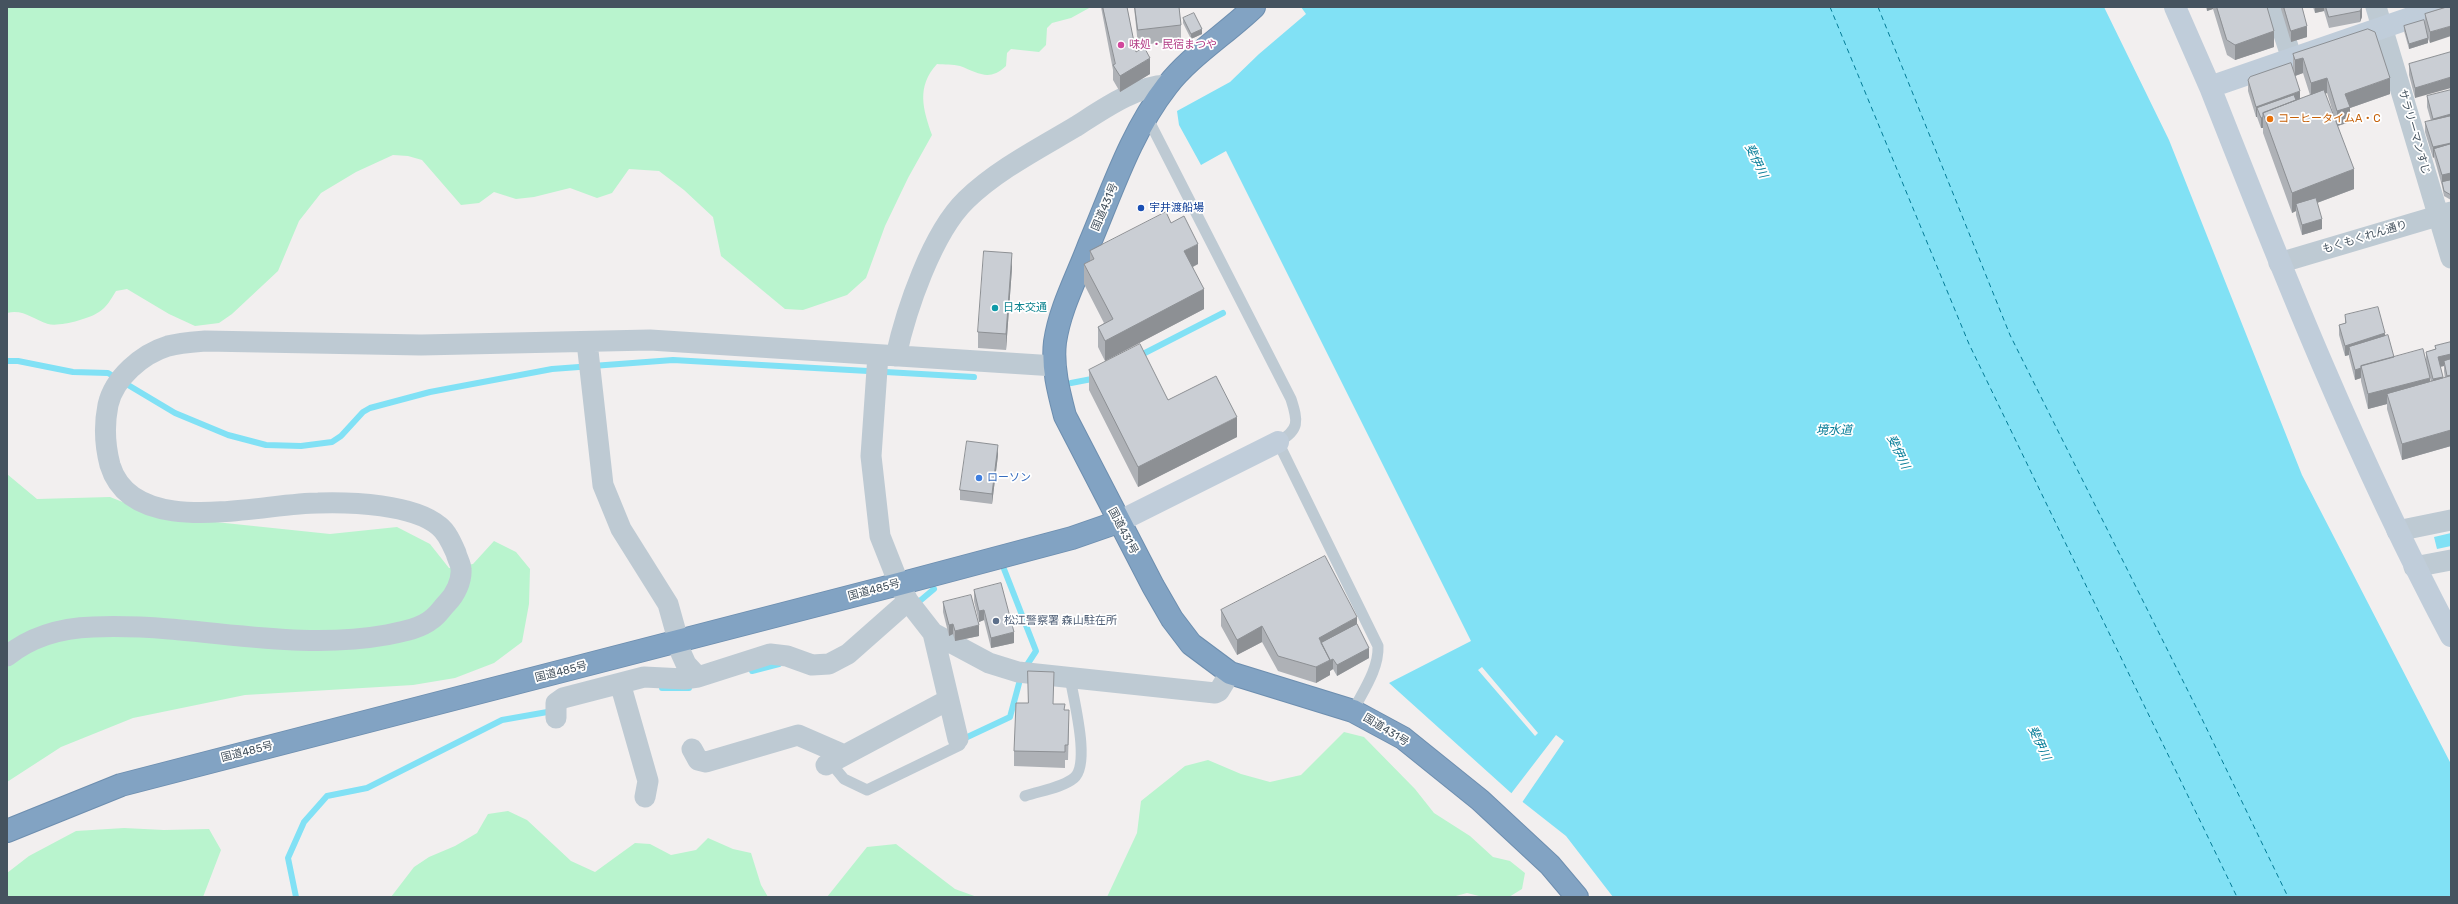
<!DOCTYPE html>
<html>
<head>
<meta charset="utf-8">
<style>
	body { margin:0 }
	#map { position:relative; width:2458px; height:904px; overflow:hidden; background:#f2efef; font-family:Rubik,sans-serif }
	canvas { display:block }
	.frame { position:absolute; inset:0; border:8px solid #45535f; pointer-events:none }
</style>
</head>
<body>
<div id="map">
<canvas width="2458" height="904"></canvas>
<div class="frame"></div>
</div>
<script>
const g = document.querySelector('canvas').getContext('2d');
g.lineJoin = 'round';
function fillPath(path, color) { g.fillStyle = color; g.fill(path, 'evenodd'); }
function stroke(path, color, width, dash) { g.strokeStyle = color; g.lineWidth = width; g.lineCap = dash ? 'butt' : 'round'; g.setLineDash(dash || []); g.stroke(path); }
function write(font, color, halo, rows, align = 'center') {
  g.font = font + ' Rubik,"Noto Sans JP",sans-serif'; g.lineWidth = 3.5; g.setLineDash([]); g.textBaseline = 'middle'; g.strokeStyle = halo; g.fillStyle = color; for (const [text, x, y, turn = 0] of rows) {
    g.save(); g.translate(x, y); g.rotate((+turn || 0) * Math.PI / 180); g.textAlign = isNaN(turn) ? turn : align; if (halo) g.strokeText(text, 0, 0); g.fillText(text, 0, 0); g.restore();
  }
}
fillPath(new Path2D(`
	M7 7H1091L1071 18 1052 23 1047 28 1046 45 1039 52 1011 49 1007 53 1006 66C989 82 979 73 960 66 953 64 944 65 937 64 916 87 923 109 932 135L908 178 885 226 866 278 847 295 803 310 785 309 721 256 713 217 684 190 659 171 629 169 612 193 597 198 570 188 534 197 516 199 494 192 479 203 461 205 422 160 408 156 393 155 356 172 321 193 299 221 278 271 232 314 219 323 195 326 169 314 127 289 116 291C111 299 107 307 99 312 89 319 59 327 48 324 32 319 24 309 7 313Z
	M7 474 37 499 110 497 158 516 330 534 397 527 430 544 449 568 473 564 494 541 516 552 530 569 529 604 522 642 494 663 455 678 413 685 245 695 133 718 61 747 7 782Z
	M1344 732 1364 737 1415 789 1434 813 1470 836 1493 857 1510 861 1525 873 1522 889 1509 897H1483L1467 893 1452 897H1107L1137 833 1141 801 1185 766 1208 760 1241 774 1270 782 1301 775Z
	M508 811 527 820 571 861 595 872 635 843 650 844 671 855 696 850 708 838 733 849 751 853 761 885 768 897H391L414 867 429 857 455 846 477 833 488 814Z
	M124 828 164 830 209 829 221 850 203 897H7V873L29 856 76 831Z
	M896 844 955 889 977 897H827L867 847Z`), '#b9f4ce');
fillPath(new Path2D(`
	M1301 7H2104L2169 140 2302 475 2451 764V897H1613L1566 836 1510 792 1389 683 1471 641 1226 151 1201 165 1179 125 1177 111 1230 82 1259 54 1306 14Z
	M2451 533V546L2437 549 2434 537Z`), '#81e1f5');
fillPath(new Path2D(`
	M1482 667 1538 733 1535 736 1478 670Z
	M1556 735 1564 741 1521 804 1510 795Z`), '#f2efef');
stroke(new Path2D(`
	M1139 356 1223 313
	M7 361H18L73 372 108 373 175 413 228 435 266 445 301 446 332 442 341 436 363 412 370 408 430 392 552 369 673 360 974 377
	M1071 383 1097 378
	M1004 569 1036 651 1025 668
	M915 605 934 589
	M752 671 779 664
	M662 688H689
	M961 740 1010 717 1021 676
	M296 897 288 858 304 822 327 796 367 788 502 720 553 711`), '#81e1f5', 6);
stroke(new Path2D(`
	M1830 7 1969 344 2237 897
	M1878 7 2010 335 2202 719 2288 897`), '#037b96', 1, [5, 4]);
const highway = new Path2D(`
	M1254 7C1227 33 1189 57 1167 86 1131 132 1112 191 1089 245 1077 277 1060 308 1055 342 1052 367 1059 393 1065 416L1153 586 1172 619 1191 644 1230 673 1353 711 1403 738 1480 800 1550 865 1577 897
	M7 831 121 785 899 584 1072 538 1118 522`);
stroke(highway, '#6d8eaf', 24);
stroke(new Path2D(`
	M1146 115 1291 399C1298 421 1300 430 1278 442L1378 646C1379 669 1363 691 1353 711
	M830 762 844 779 867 790 960 745
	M1025 796C1039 791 1062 788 1074 778 1091 764 1073 698 1070 677`), '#becad3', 11);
stroke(new Path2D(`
	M2275 7 2292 59
	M2376 7 2451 258
	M2279 263 2451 212
	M587 342 603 485 621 529 668 604 675 629
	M878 355 871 456 880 536 899 584 908 601 933 633 989 663 1018 672 1215 693 1219 691 1230 673
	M896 356C906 310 932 233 966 200 997 170 1038 149 1075 127 1102 110 1135 86 1167 85
	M2397 531 2451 520
	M2414 567 2451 560
	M933 633 958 739
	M681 653 686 664 698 677
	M7 656C32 636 60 628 93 627 118 626 144 627 169 629 242 635 314 648 386 635 401 632 420 629 432 619 438 615 442 608 447 603 455 595 462 581 461 569 461 564 457 558 456 553 452 544 447 532 439 526 413 504 351 502 318 503 260 503 133 541 110 465 105 446 104 425 108 405 114 378 142 354 168 346 179 343 193 342 205 341L421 345 650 340 1055 366
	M620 683 648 781 645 797
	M556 718V703L563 698 644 677 684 679 698 677 770 654 787 656 812 665 829 664 848 654 908 601
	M692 749 698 760 706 762 798 735 844 755
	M826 765 948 700`), '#becad3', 21);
stroke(new Path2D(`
	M2175 7 2210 87 2442 7
	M2210 87C2283 273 2357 459 2451 636
	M1118 522 1278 442`), '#c0cdda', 22);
stroke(highway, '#82a3c3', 22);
fillPath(new Path2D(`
	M1101 7H1127L1136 52 1150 74 1120 92 1113 80V70Z
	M1134 7H1179L1181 25V41L1138 45Z
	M2206 7H2267L2274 47 2235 60 2227 55 2213 9 2207 11Z
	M2281 7H2302L2307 37 2291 42 2281 9Z
	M2313 7H2362V17L2360 22 2329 28 2324 11 2315 13Z
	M2447 7 2430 43 2428 39V43L2409 49 2404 31V26L2425 23V14Z
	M1183 18 1202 34 1191 39 1183 23Z
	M2451 52 2415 98 2409 75V64Z
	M2293 54 2390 94 2350 108V122L2338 126 2354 189 2317 203 2322 229 2302 235 2296 215V211L2292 213 2263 133V128H2261L2257 117H2256L2248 91V80L2300 99 2310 95 2303 73 2295 76 2293 69ZM2327 93 2335 119 2325 94Z
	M2451 90V200L2444 196 2442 186 2434 157 2433 158 2425 132V122L2431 121 2427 107V96Z
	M1171 223 1198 264 1193 267 1204 309 1105 361 1098 347V327L1104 323 1084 284V264L1090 261V251Z
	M1012 268 1006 350 978 348V332Z
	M2345 315 2385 336 2394 357 2430 382H2431L2426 363V352L2435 349V346L2451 342V446L2402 460 2387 409V404L2368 409 2361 381V378L2355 380 2349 357V355L2345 356 2339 335V325L2345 323ZM2444 366V371L2445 378 2443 379 2440 367Z
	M1089 370 1168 400 1237 437 1138 487 1089 390Z
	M998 455 992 504 960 500V490Z
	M974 590 1014 643 991 648 984 620 979 622 974 601Z
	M943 602 979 636 955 641 953 634 949 636 943 612Z
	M1221 610 1357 625 1369 658 1337 676 1333 669 1330 671V675L1316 683 1278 671 1262 642 1237 655 1221 626Z
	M1054 704 1065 710 1069 725 1068 760H1065V768L1014 766V751Z`), '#aeb1b6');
fillPath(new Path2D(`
	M2207 7H2213V9L2207 11Z
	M2315 7H2324V11L2315 13Z
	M2362 7V17L2360 22V11Z
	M2307 26V37L2291 42V31Z
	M2451 26V36L2430 43V32Z
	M1202 29V34L1191 39V34Z
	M2274 31V47L2235 60V45Z
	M2428 38V43L2409 49V44Z
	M1150 58V74L1120 92V76Z
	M2303 58V73L2295 76V60Z
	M2451 77V88L2415 98V88Z
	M2327 78V93L2311 98V83Z
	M2390 78V94L2350 108V122L2337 126V111L2345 94Z
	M2300 91V102L2263 113 2257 108V117H2256V107Z
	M2451 114V125L2433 129V119Z
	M2263 117V128H2261V118Z
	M2451 143V153L2434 149V157L2433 158V147Z
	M2354 169V189L2298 210 2296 204V211L2292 213V193Z
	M2451 173V184L2442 182V186V175Z
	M2322 219V229L2302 235V225Z
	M1198 244V264L1184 271V251Z
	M1012 253V268L1006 350V334Z
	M1204 289V309L1105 361V341Z
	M2385 333V343L2349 347V355L2345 356V346Z
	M2451 354V364L2444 361V366L2438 367V357Z
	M2361 368V378L2355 380V370Z
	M2443 377V387L2433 390V379Z
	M2430 378V393L2387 394V404L2368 409V394Z
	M1237 417V437L1138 487V467Z
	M2451 430V446L2402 460V444Z
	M998 445V455L992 504V494Z
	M984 610V620L979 622V611Z
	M1357 617V633L1324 650 1319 638Z
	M953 624V634L949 636V625Z
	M979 625V636L955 641V631Z
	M1262 626V642L1237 655V640Z
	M1014 632V643L991 648V638Z
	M1369 648V658L1337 676V665Z
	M1333 659V669L1330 671V675L1316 683V667Z`), '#8d9094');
const building = new Path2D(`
	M1103 7H1127L1136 52 1144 47 1150 58 1120 76 1113 65 1115 64Z
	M1135 7H1179L1181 25 1138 30Z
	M2217 7H2267L2274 31 2235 45 2227 40Z
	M2284 7H2302L2307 26 2291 31Z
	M2326 7H2362L2360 11 2329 17Z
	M2447 7H2451V26L2430 32 2425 14Z
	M1194 13 1202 29 1191 34 1183 18Z
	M2424 20 2428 38 2409 44 2404 26Z
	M2368 29 2375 32 2390 78 2345 94 2350 107 2337 111 2327 78 2311 83 2303 58 2295 60 2293 54Z
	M2451 52V77L2415 88 2409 64Z
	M2291 63 2300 91 2256 107 2248 80 2250 77Z
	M2324 90 2354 169 2292 193 2263 113Z
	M2451 90V114L2433 119 2427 96Z
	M2294 95 2296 100 2263 113V117L2261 118 2257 108Z
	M2451 116V143L2433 147 2425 122Z
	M2451 144V173L2442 175 2434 149Z
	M2451 180V195L2444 191 2442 182Z
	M2316 198 2322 219 2302 225 2296 204Z
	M1166 212 1171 223 1184 216 1198 244 1184 251 1204 289 1105 341 1098 327 1113 319 1084 264 1094 259 1090 251Z
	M984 251 1012 253 1006 334 978 332Z
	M2378 307 2385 333 2345 346 2339 325 2346 323 2345 315Z
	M2388 335 2394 357 2361 366V368L2355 370 2349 347Z
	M2451 342V354L2438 357 2443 377 2433 379 2426 352 2436 349 2435 346Z
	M1140 344 1168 400 1216 376 1237 417 1138 467 1089 370Z
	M2423 349 2430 378 2368 394 2361 366Z
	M2451 359V375L2447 376 2444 361Z
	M2451 376V430L2402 444 2387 394Z
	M967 441 998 445 992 494 960 490Z
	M1325 556 1357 617 1319 638 1330 660 1316 667 1278 656 1262 626 1237 640 1221 610Z
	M1001 583 1014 632 991 638 984 610 979 611 974 590Z
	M971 595 979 625 955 631 953 624 949 625 943 602Z
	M1357 624 1369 648 1337 665 1333 659 1329 661 1330 660 1321 643Z
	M1028 671 1054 672 1053 704H1065L1064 710H1069L1068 745H1065V752L1014 751 1016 703H1028Z`);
fillPath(building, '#caced4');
stroke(building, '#8d9094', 1);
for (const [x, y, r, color] of [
	[1121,45,4,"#d1479c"],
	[2270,119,4,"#e8710a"],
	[1141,208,4,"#1a4fb4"],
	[995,308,4,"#0f9aa8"],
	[979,478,4,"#3f7fe0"],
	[996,621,4,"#5c6f8a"]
]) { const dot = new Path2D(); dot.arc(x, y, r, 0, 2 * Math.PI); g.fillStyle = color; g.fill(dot); stroke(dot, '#fff', 1.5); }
write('11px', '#b23c85', '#fff', [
	["味処・民宿まつや",1129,45]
], 'left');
write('11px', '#c56008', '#fff', [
	["コーヒータイムA・C",2278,119]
], 'left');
write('11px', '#45535f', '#fff', [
	["サラリーマンすじ",2414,132,74],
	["国道431号",1105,207,-67],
	["もくもくれん通り",2365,237,-17],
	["国道431号",1123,531,62],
	["国道485号",874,590,-15],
	["国道485号",561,672,-14],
	["国道431号",1386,730,31],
	["国道485号",247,752,-14]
]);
write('11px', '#164399', '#fff', [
	["宇井渡船場",1149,208]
], 'left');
write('11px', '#0d838f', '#fff', [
	["日本交通",1003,308]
], 'left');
write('11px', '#366cbe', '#fff', [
	["ローソン",987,478]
], 'left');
write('11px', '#4e5e75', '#fff', [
	["松江警察署 森山駐在所",1004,621]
], 'left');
write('italic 12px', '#037b96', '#fff', [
	["斐伊川",1756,161,64],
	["境水道",1834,431],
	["斐伊川",1898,452,64],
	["斐伊川",2039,743,65]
]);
</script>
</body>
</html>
